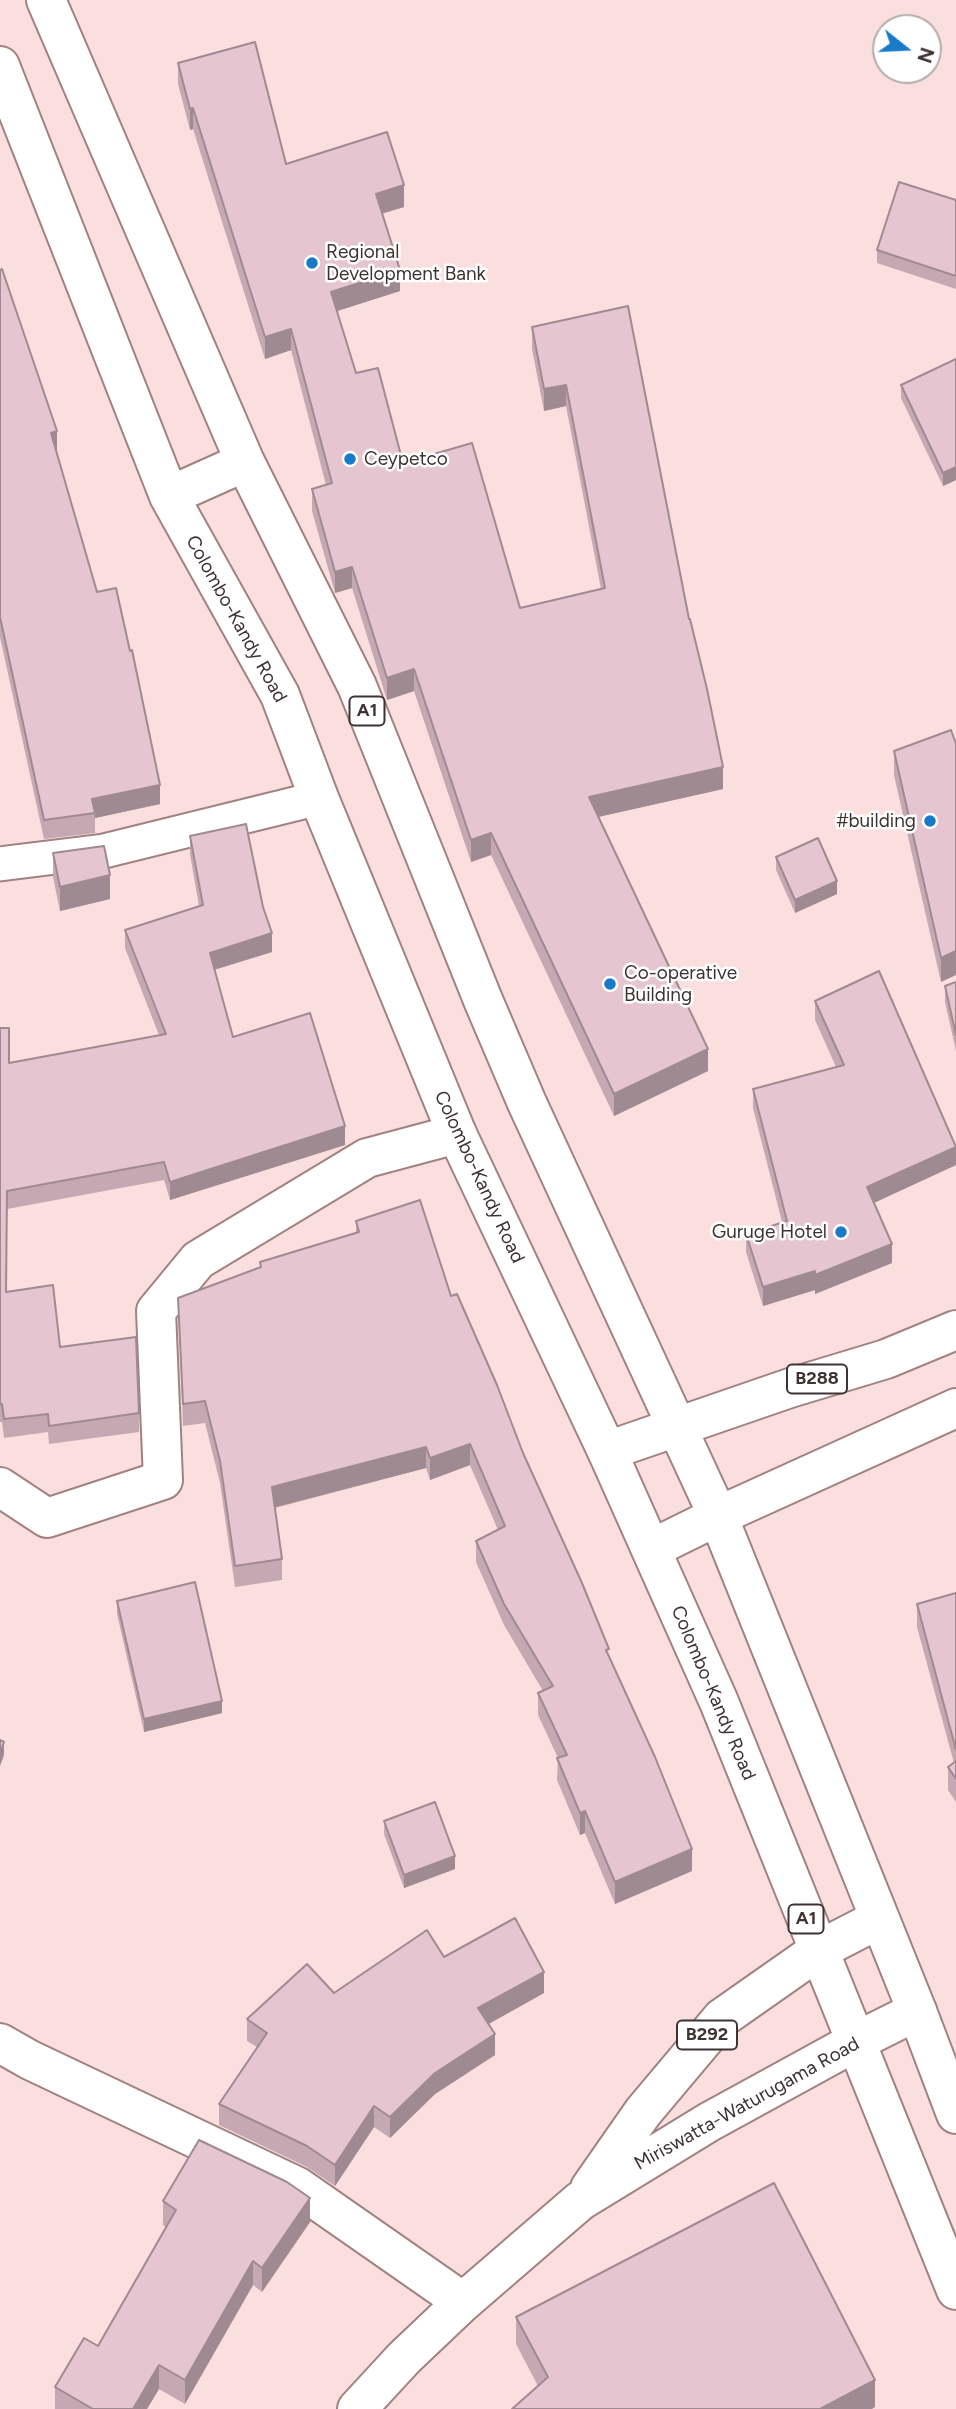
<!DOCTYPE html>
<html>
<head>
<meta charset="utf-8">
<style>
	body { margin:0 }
	#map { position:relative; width:956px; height:2409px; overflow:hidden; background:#fbdfde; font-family:Figtree,sans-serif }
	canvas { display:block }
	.north { position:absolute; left:872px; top:14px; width:70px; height:70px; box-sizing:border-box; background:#fff; border:2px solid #b2adad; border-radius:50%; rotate:108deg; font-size:19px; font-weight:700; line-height:28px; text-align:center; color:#3f3232 }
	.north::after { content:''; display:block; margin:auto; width:24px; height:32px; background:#197bc7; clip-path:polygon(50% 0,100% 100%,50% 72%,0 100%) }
</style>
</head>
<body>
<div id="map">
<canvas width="956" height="2409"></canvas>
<div class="north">N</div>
</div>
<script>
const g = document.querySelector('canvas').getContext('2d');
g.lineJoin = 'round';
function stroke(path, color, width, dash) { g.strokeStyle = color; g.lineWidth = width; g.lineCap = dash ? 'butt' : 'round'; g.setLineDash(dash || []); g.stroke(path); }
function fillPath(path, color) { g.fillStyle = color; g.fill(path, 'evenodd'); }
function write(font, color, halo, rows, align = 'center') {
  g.font = font + ' Figtree,sans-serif'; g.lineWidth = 5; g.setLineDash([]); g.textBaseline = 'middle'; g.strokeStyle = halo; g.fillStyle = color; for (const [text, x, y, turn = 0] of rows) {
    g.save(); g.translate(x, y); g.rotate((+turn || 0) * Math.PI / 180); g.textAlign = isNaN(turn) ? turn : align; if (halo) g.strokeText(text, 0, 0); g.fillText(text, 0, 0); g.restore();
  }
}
const service = new Path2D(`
	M0 864 104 851 319 798`);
const minor = new Path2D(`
	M0 1487 47 1518 163 1480 156 1311 198 1260 367 1158 457 1134
	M0 2043 30 2060 298 2187 463 2302`);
const primary = new Path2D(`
	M607 1451 790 1388 886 1359 956 1330
	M651 1549 718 1516 956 1408
	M590 2188 643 2112 722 2018 819 1950 879 1919
	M357 2409 404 2358 463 2302 580 2201 709 2122 855 2042 917 2011`);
const trunk = new Path2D(`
	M46 0 245 462 357 686 483 1000 527 1103 718 1516 917 2011 956 2114
	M0 66 169 496 280 695 319 798 457 1134 607 1451 719 1702 956 2290
	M169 496 245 462`);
stroke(service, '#a18281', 37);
stroke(minor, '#a18281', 42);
stroke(primary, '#a18281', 42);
stroke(trunk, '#a18281', 42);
stroke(service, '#fff', 33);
stroke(minor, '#fff', 38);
stroke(primary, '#fff', 38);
stroke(trunk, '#fff', 38);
fillPath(new Path2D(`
	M178 63 286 164 404 207 382 214 400 291 337 311 356 373 403 463 520 608 601 589 566 406 544 411 532 349V327L628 306 689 619 723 789 598 817 708 1071 614 1116 491 855 471 862 414 691 387 700 352 588 335 593 312 511V489L326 485 291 350 265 359 193 129 190 130 178 84Z
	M956 200V289L877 263V250Z
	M0 270 57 451H56L160 804 95 818V833L44 839 0 637Z
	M956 359V480L943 486 901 398V385Z
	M956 744 941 982 894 775V751Z
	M190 836 272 952 214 970 233 1037 345 1145 170 1200 164 1180 7 1209 6 1292 60 1347 139 1413V1432L49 1444 48 1432 4 1438 2 1422H0V1028L9 1063 159 1035 125 948V930L199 906 190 854Z
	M53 853 110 899 60 911 53 877Z
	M776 857 837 894 795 913 776 870Z
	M956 982V1051L945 1002V986Z
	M815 1001 956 1165 874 1203 892 1263 815 1294V1290L763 1306 746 1252V1234L782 1222 753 1108V1089L836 1067 815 1020Z
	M356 1221 451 1296 523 1453 609 1656 692 1871 615 1904 585 1833 580 1835 557 1780 558 1758 538 1715V1693L543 1691 504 1625 476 1562V1541L498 1530 470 1465 430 1480 426 1468 275 1508 282 1559V1580L235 1587 220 1483 205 1423 183 1426 178 1298 260 1268V1262L356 1233Z
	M956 1593V1802L948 1790V1767L954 1763 917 1627V1604Z
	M117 1601 222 1713 144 1732 117 1614Z
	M384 1821 455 1869 404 1888 384 1834Z
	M444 1957 544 1993 488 2024 495 2055 435 2094 390 2138 374 2127 335 2186 307 2167 219 2125V2104L257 2047 247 2041V2019L334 1993Z
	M163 2201 310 2222 262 2292 253 2285 185 2404 159 2389 147 2409H55V2387L98 2346 166 2227 163 2225Z
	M516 2317 875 2407 538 2386 516 2344Z`), '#c4a9b3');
fillPath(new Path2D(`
	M193 108V129L190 130V109Z
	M404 185V207L376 215V194Z
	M400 270V291L331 313V292Z
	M291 329V350L265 359V337Z
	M566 385V406L544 411V389Z
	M57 431V451L51 453V433Z
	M956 467V480L943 486V473Z
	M352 567V588L335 593V572Z
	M414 669V691L387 700V678Z
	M723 767V789L589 819V797Z
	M160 785V804L95 818 92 799Z
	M491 833V855L471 862V840Z
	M110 875V899L60 911V887Z
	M837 881V894L795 913V900Z
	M272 933V952L210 971V953Z
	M956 951V975L941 982V958Z
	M708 1049V1071L614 1116V1094Z
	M345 1126V1145L170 1200V1182Z
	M956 1147V1165L867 1206V1187Z
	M892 1244V1263L815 1294V1275Z
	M815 1271V1290L763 1306V1287Z
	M470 1444V1465L430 1480V1458Z
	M426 1447V1468L272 1508V1487Z
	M222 1701V1713L144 1732V1719Z
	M4 1742V1755L0 1766V1753Z
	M585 1811V1833L580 1835V1813Z
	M692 1849V1871L615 1904V1882Z
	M455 1856V1869L404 1888V1875Z
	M544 1972V1993L478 2030V2008Z
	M495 2034V2055L435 2094 390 2138V2117L435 2073Z
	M374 2106V2127L335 2186V2165Z
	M310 2198V2222L262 2292V2268Z
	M253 2261V2285L185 2404V2380Z
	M159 2365V2389L147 2409H133Z
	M875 2380V2407L872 2409H820Z`), '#a08a92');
const building = new Path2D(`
	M255 42 286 164 387 132 404 185 376 194 400 270 331 292 356 373 378 368 403 463 472 443 520 608 605 588 566 385 544 389 532 327 628 306 689 619H690L707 689 723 767 589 797 708 1049 614 1094 491 833 471 840 414 669 387 678 352 567 335 572 312 489 332 483 291 329 265 337 193 108 190 109 178 63Z
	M899 182 956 200V276L877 250Z
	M2 269 57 431 51 433 97 592 116 588 130 651 132 650 160 785 92 799 95 813 44 820 0 617V270Z
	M956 359V467L943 473 901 385Z
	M951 730 956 744V951L941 958 894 751Z
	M246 824 263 907 272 933 210 953 233 1037 310 1013 345 1126 170 1182 164 1162 7 1191 6 1292 53 1285 60 1347 136 1337 139 1413 49 1426 48 1414 4 1419 2 1404H0V1028H9V1063L166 1034 125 930 203 905 190 836Z
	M818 838 837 881 795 900 776 857Z
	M104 846 110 875 60 887 53 853Z
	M879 971 956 1147 867 1187 892 1244 815 1275V1271L763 1287 746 1234 787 1221 753 1089 844 1065 815 1001Z
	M956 982V1035L945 986Z
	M420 1200 451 1296 457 1294 497 1385 523 1453 582 1583 609 1649 606 1650 655 1757 692 1849 615 1882 585 1811 580 1813 557 1758 567 1755 538 1693 553 1686 504 1604 476 1541 505 1526 470 1444 430 1458 426 1447 272 1487 282 1559 235 1566 220 1461 205 1401 183 1404 178 1298 261 1267 260 1262 359 1232 356 1221Z
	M195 1582 222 1701 144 1719 117 1601Z
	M956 1593V1750L917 1604Z
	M0 1740 4 1742 0 1753Z
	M956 1761V1779L948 1767Z
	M435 1802 455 1856 404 1875 384 1821Z
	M515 1918 544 1972 478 2008 495 2034 435 2073 390 2117 374 2106 335 2165 307 2146 219 2104 267 2033 247 2019 307 1964 334 1993 427 1930 444 1957Z
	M199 2140 287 2182 310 2198 262 2268 253 2261 185 2380 159 2365 133 2409H93L55 2387 84 2338 98 2346 176 2210 163 2201Z
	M774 2183 875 2380 820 2409H512L548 2377 516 2317Z`);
fillPath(building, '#e4c5d0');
stroke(building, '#a08a92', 2);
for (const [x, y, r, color] of [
	[312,263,7,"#197bc7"],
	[350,459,7,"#197bc7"],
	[930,821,7,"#197bc7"],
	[610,984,7,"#197bc7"],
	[841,1232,7,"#197bc7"]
]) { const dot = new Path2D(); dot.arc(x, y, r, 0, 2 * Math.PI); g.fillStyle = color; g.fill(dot); stroke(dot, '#fff', 2.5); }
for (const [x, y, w] of [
	[367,711,35],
	[817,1379,60],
	[806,1919,35],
	[707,2035,60]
]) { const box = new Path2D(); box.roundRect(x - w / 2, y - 14.5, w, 29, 5); g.fillStyle = '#fff'; g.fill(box); stroke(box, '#3f3232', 2); }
write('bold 18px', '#3f3232', null, [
	["A1",367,711],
	["B288",817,1379],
	["A1",806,1919],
	["B292",707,2035]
]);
write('19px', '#3f3232', '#fff', [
	["Regional",326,252],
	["Development Bank",326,274],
	["Ceypetco",364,459],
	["#building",916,821,"right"],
	["Co-operative",624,973],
	["Building",624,995],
	["Guruge Hotel",827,1232,"right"]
], 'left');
write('19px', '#3f3232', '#fff', [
	["Colombo-Kandy Road",236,619,61],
	["Colombo-Kandy Road",479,1177,65],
	["Colombo-Kandy Road",713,1693,67],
	["Miriswatta-Waturugama Road",747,2104,-29]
]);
</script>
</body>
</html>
